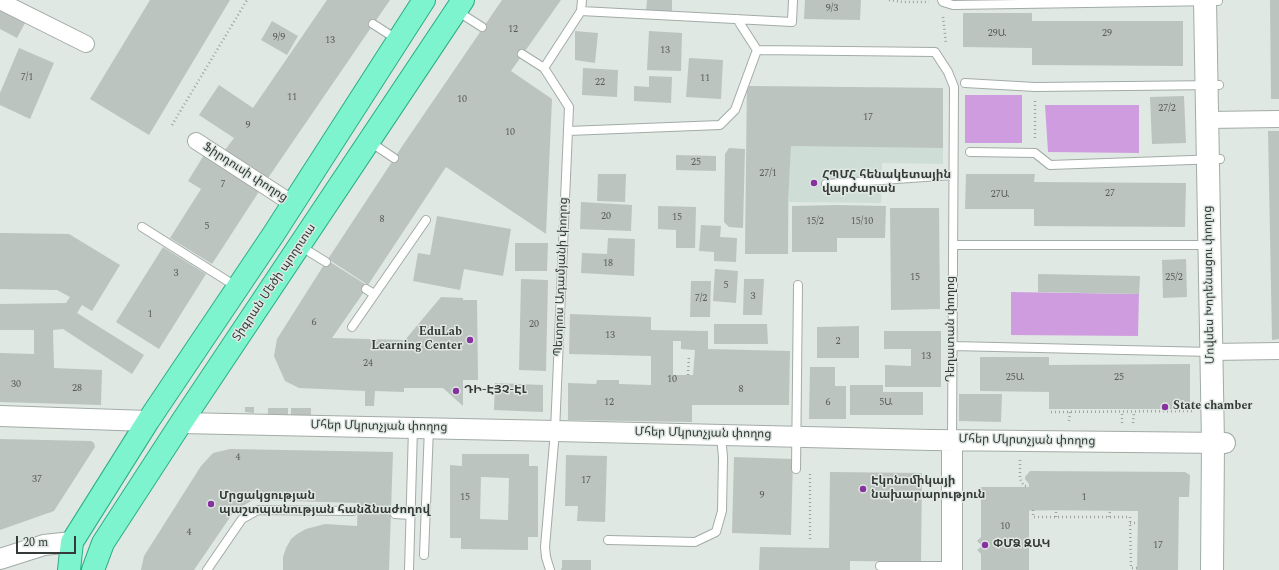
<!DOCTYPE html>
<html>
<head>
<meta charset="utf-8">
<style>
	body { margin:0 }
	#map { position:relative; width:1279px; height:570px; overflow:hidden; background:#dfe8e3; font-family:Spectral,serif }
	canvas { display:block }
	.scale { position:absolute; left:16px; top:536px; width:60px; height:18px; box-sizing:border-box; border:2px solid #353937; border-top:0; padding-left:5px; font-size:12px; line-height:14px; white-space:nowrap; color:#353937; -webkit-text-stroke:3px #dfe8e3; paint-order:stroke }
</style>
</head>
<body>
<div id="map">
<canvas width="1279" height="570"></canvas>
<div class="scale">20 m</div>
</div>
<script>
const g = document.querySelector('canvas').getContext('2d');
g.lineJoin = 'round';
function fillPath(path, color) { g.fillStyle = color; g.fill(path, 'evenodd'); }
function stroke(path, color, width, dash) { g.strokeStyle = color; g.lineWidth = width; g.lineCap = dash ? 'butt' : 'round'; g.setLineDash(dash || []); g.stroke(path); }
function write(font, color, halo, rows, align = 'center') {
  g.font = font + ' Spectral,"Noto Sans Armenian",serif'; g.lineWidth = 3; g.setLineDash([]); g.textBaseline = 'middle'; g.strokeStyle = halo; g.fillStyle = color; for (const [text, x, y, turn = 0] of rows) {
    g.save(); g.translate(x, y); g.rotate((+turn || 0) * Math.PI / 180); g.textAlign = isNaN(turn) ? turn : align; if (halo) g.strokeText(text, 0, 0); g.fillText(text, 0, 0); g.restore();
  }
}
fillPath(new Path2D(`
	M747 86 943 88V164L882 163 881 203 789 202 788 254H745Z`), '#ceded6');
fillPath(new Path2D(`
	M965 95H1022V143H965Z
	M1045 105H1139V153L1048 152Z
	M1011 292 1139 294 1138 336 1011 335Z`), '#cf9ddf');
fillPath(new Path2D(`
	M150 0H230L149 135 90 99Z
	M327 0H390L268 178 225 150 234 138 199 115 219 85 253 108Z
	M502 0H561L511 71 552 99 546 234 446 167 368 285 328 259 403 145Z
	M647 0H672V12L646 11Z
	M805 0H861L860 20 804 19Z
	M1270 0H1279V99H1271Z
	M0 10 25 23 17 38 0 29Z
	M963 13H1032V21H1183V66L1032 65V48L963 47Z
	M272 21 298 36 287 55 261 40Z
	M575 31 598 33 595 63 575 60Z
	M649 31 682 33 681 71 647 70Z
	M19 48 54 63 30 119 0 105V93Z
	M689 58 723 60 721 99 686 97Z
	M583 68 618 70 617 97 582 95Z
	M649 76 672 77 671 103 634 101V86L649 87Z
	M747 86 943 88V148L791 146 788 202V254H745Z
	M1184 96 1186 143 1152 144 1150 97Z
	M1268 131H1279V339L1272 340Z
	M729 148 745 149 743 228 729 227 724 222 725 154Z
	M204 155 260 190 212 264 170 238 201 189 188 181Z
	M676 155 716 156V171L676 170Z
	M598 174H626L625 202 597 201Z
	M966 174H1035L1034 182 1186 183 1185 227 1034 226V209H965Z
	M581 202 632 205 631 231 580 229Z
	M838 205 886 206 885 238H837V252H792V206Z
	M658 206 696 207 695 248H676V230L658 229Z
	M890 208H939L940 309 891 310Z
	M437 216 511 229 503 276 464 269 460 290 413 281 418 253 430 255Z
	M701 225 721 226 720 237 737 238 736 262 714 261V252L699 251Z
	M0 233 69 234 120 265 92 311 82 305 77 313 144 355 132 374 63 329 53 330 54 368 102 370 101 405 0 402V353L34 354V330H0V304L66 303 70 297 57 290 0 289Z
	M608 238 635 239 634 276 581 273 582 253 607 254Z
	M515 243H548L547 271H515Z
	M163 247 206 274 159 349 116 322Z
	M1186 259 1187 297 1163 298 1162 260Z
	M327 260 368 286 332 338 405 340 441 297 463 298V300H477L478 380H463V406L443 388H404V392L375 391 374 406H365V391L299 388 285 381 274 356 277 339Z
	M715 269 738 271 736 303 713 301Z
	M1038 274 1140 276 1139 294 1038 292Z
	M521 279 548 280 546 371 519 370Z
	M744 279H764L762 315H743Z
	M691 281H711L710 317H690Z
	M570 314 651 317V330L708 331V349L790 351 789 405H692V422L568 420V383L596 384 597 380H619V384L651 385V356L569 354ZM673 341H681V349L695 350 693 375H673Z
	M714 324H767L768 344H714Z
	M859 326V358H817V327Z
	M884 331H941V387H885V365L911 366V349H884Z
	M980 357H1049V365L1190 364V409H1049V392L980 391Z
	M810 367H835V386H846V419H809Z
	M495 383 543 385V412L494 410Z
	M850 385H883V392H923V415H850Z
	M959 394H1002L1001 422 959 421Z
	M245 407H254V413L245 412Z
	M268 408H288V415L268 414Z
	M291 408H311V415H291Z
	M0 439 91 441 94 443 95 447 54 511 0 530Z
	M230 449 393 452 389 570H283V557L286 548 291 539 297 534 306 529 325 524 357 526 358 503 253 500 235 510 194 570H141L144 556 201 466 213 453Z
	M462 454H529V466H538V537H528V550L461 549V538H450V465L462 466ZM481 477 509 478 508 520 480 519Z
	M566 455 607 456 605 522 577 521 578 506H565Z
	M734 457 793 459 791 535 732 533Z
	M1030 471 1185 472 1190 475 1189 497H1179L1178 570H1137L1138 511 1029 510V484L1025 479V477Z
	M830 472 922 473 921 562 850 561V570H759L760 547 829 548Z
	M982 487H1029V570H981V554L977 550 982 546 977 541 981 537V498L977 494V492L978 489Z
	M562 560H591V570H561L562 567Z`), '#bcc4c0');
const service = new Path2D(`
	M942 0 943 2 953 5 1218 1
	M457 11 482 27
	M581 11 792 22 793 0
	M737 19 757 50 935 52 948 72 954 87 952 439
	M373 24 398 40
	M522 54 544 68 569 107 555 431 545 547 546 557 550 570
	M544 68 581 11 582 0
	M965 83 1035 87 1219 85
	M568 131 720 125 735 110 757 50
	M370 142 394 158
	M970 152 1035 153 1050 165 1220 159
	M826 184 953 175
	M142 227 237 287
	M953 245H1208
	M300 246 326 262
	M366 289 374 294
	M352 327 426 220
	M952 346 1211 352
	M796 469 798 285
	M395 514 411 515
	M608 540 695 542 716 532 722 511 723 457 721 436
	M424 555 429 428
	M880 566H952
	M207 570 242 519 258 510 353 511
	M409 570 413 428`);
const minor = new Path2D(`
	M0 1 86 44
	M1207 120 1279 119
	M196 141 293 204
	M1211 352 1279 351`);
const tertiary = new Path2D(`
	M0 416 148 421
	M181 423 555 431 931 440 1225 443
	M0 559 44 545 72 542
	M952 570V440`);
const secondary = new Path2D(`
	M1205 0 1213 443 1212 570`);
const primary = new Path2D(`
	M69 570 72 542 148 421 273 235 424 0
	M93 570 103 543 181 423 463 0`);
stroke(service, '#a3aba7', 10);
stroke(minor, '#a3aba7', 18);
stroke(tertiary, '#a3aba7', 22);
stroke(secondary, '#a3aba7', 24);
stroke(primary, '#2bae84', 24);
stroke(new Path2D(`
	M889 0 903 2H929
	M943 17 946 44
	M1035 101V140
	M172 125 247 0
	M688 375 689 355
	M1051 412 1193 411
	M1069 421 1070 412
	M1122 423V412
	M1133 423 1134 412
	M1020 460V479L1024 486H1029
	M1033 510V517H1130L1131 568H1137
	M1056 517V510
	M1109 517 1110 511
	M1130 523H1138
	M810 539V473`), '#9da4a1', 2.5, [1, 3]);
stroke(service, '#fff', 8);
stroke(minor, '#fff', 16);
stroke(tertiary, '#fff', 20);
stroke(secondary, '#fff', 22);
stroke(primary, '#7df4ce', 22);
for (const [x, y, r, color] of [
	[814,183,4,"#87329f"],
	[470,340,4,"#87329f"],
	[456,391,4,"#87329f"],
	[1165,407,4,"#87329f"],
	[863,489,4,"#87329f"],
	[211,504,4,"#87329f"],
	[985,545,4,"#87329f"]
]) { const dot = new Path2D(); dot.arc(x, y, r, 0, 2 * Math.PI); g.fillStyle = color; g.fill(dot); stroke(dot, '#dfe8e3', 1.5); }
write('10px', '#575c59', null, [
	["9/3",832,9],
	["12",513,30],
	["29Ա",997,34],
	["29",1107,34],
	["9/9",279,38],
	["13",330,41],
	["13",665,51],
	["7/1",27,78],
	["11",705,79],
	["22",600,83],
	["11",292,98],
	["10",462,100],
	["27/2",1167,109],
	["17",868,118],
	["9",248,126],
	["10",510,133],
	["25",696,163],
	["27/1",768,174],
	["7",223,185],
	["27",1110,194],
	["27Ա",1000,195],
	["20",606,217],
	["15",677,218],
	["8",382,220],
	["15/2",815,222],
	["15/10",862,222],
	["5",207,227],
	["18",608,264],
	["3",176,274],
	["15",915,278],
	["25/2",1174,278],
	["5",726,286],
	["3",753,297],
	["7/2",701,299],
	["1",150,315],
	["6",314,323],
	["20",534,325],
	["13",610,336],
	["2",838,342],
	["13",926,357],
	["24",368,364],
	["25Ա",1015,378],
	["25",1119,378],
	["10",672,380],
	["30",16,385],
	["28",77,389],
	["8",741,390],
	["12",609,403],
	["6",828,403],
	["5Ա",886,403],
	["4",238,458],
	["37",37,480],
	["17",586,481],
	["9",762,496],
	["15",465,498],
	["1",1084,498],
	["10",1005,527],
	["4",189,533],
	["17",1158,546]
]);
write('12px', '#353937', '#dfe8e3', [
	["Ֆիրդուսի փողոց",245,173,33],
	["Պետրոս Ադամյանի փողոց",562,277,-88],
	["Տիգրան Մեծի պողոտա",275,283,-56],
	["Մովսես Խորենացու փողոց",1210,285,-91],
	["Դեղատան փողոց",952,329,-90],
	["Մհեր Մկրտչյան փողոց",379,427,1],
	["Մհեր Մկրտչյան փողոց",703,434,1],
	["Մհեր Մկրտչյան փողոց",1027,441,1]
]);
write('bold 12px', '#353937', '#dfe8e3', [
	["ՀՊՄՀ հենակետային",822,176],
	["վարժարան",822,190],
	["EduLab",462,333,"right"],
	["Learning Center",462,347,"right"],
	["ԴԻ-ԷՅՉ-ԷԼ",464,391],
	["State chamber",1173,407],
	["Էկոնոմիկայի",871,482],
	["նախարարություն",871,496],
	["Մրցակցության",219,497],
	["պաշտպանության հանձնաժողով",219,511],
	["ՓՄՁ ԶԱԿ",993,545]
], 'left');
</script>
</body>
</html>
